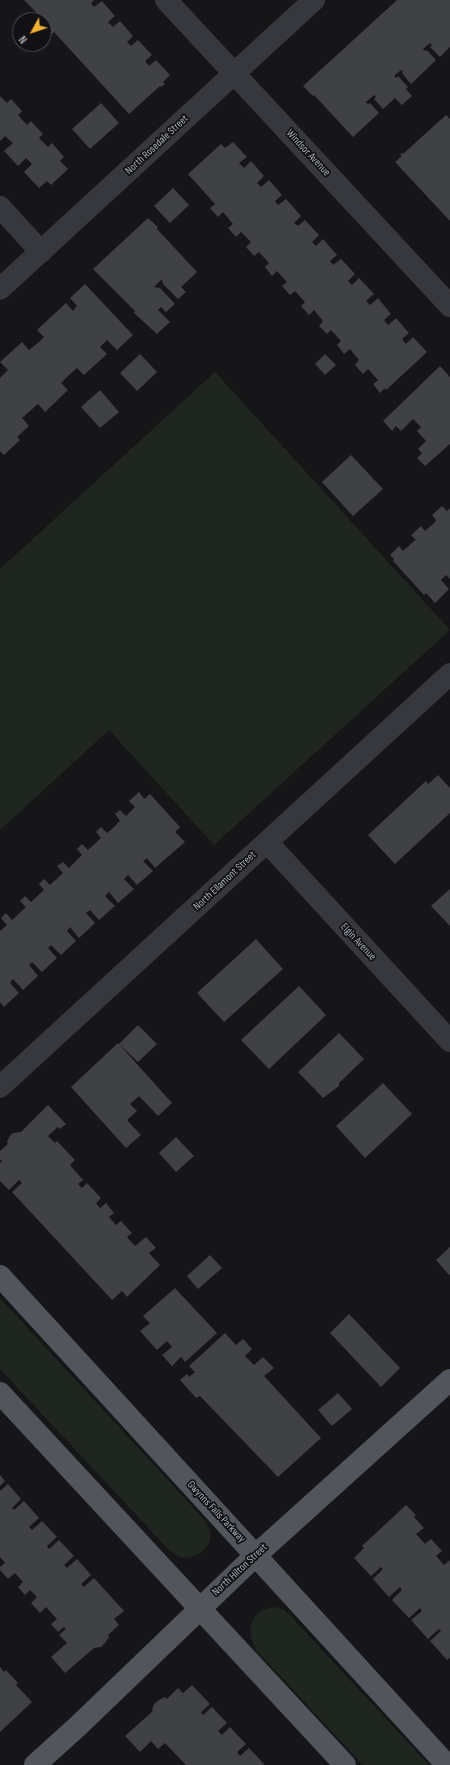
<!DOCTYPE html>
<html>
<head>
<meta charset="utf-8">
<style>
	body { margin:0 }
	#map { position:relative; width:450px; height:1765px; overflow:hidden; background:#161618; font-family:"Sofia Sans Condensed",sans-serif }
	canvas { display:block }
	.north { position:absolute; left:12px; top:12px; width:40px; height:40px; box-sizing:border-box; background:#111113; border:1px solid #4d4f55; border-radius:50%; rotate:230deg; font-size:11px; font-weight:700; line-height:16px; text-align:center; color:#a8adb8 }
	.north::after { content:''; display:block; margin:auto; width:14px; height:18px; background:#f2b134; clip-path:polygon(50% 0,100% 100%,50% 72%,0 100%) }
</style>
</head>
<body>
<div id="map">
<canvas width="450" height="1765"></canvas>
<div class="north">N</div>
</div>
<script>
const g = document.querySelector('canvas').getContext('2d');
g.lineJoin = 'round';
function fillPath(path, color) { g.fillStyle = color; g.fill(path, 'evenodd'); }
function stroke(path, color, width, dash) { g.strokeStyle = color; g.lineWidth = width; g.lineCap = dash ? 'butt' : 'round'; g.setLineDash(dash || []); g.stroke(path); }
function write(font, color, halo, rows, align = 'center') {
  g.font = font + ' "Sofia Sans Condensed",sans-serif'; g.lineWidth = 3.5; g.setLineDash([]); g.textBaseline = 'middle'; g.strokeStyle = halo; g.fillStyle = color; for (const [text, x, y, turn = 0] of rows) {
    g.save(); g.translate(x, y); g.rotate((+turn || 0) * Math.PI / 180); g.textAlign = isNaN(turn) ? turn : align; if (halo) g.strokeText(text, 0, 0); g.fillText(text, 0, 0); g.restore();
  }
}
fillPath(new Path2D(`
	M215 372 450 630 214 845 109 730 0 830V569Z
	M0 1298 202 1517C205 1521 209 1526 210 1530 215 1548 192 1563 177 1556 174 1554 170 1550 167 1548L0 1369Z
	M275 1607 285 1610 429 1765H363L256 1650C250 1638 246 1623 260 1612 263 1609 270 1608 275 1607Z`), '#1e261f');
fillPath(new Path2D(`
	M24 0H94L91 3 94 7 102 1 115 16 108 22 113 27 120 21 133 36 127 42 131 46 138 40 152 55 145 61 149 66 156 60 170 75 163 82 165 84 161 87 160 86 129 114 54 32 48 38 44 33V20Z
	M397 0H450V47L440 57 430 47 432 45 430 43 423 49 425 51 427 50 436 60 411 84 402 73 403 72 401 70 394 76 397 78 398 76 408 87 406 89 412 96 402 105 395 98 383 109 374 99 376 97 374 95 366 102 368 105 370 103 379 113 353 137 314 95 313 96 303 86Z
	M0 96 7 103 11 99 22 111 18 115 26 124 27 125 31 121 43 134 39 138 48 147 52 143 64 157 60 161 68 169 51 185 47 181 39 188 24 172 32 164 26 158 18 166 4 151 13 143 5 136 0 141Z
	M101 103 119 123 90 149 72 129Z
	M446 115 450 119V221L395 162 402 156 400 155 402 153 403 154Z
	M233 142 247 157 239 163 244 168 251 161 264 176 257 183 261 187 269 180 282 195 275 201 278 205 286 199 301 216 294 223 298 226 305 220 319 235 312 242 316 246 323 239 337 255 330 261 333 265 341 259 355 274 348 281 352 285 359 278 374 294 366 301 370 305 378 298 391 314 384 320 388 325 396 318 409 333 402 339 406 344 413 337 427 352 386 390 385 388 380 393 373 384 378 380 368 369 363 374 355 365 359 360 350 349 344 354 337 345 341 341 331 330 327 334 319 326 323 321 314 310 309 315 301 306 305 302 295 291 290 295 282 286 287 282 277 271 272 276 265 267 269 263 259 252 254 256 246 247 251 242 241 232 236 237 228 228 233 224 223 212 218 217 210 208 215 204 188 174 221 144 225 148Z
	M173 188 189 205 170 223 154 206Z
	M148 218 158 227 157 229 197 272 181 287 186 292 178 299 163 284 162 279 154 287 160 288 175 304 166 312 161 307 158 310 170 322 157 334 134 313 135 311 93 269Z
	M85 284 133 335 117 350 107 340 100 347 107 354 84 375 77 368 69 375 61 383 68 390 45 412 38 404 22 418 29 426 17 437 20 440 4 455 0 451V378L8 370 0 362 22 342 29 350 39 342 44 337 37 330 66 303 73 311 77 306 70 298Z
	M140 354 157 372 137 391 120 373Z
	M325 354 336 365 325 375 315 364Z
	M440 366 450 377V444L425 466 417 458 422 453 418 449 426 441 417 431 421 427 413 419 401 431 396 426 392 431 383 421Z
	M100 390 119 412 100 428 81 407Z
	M351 455 383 489 353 516 322 482Z
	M442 506 447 511 450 508V579L446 575 441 580 449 589 435 603 426 593 424 595 393 561 394 559 390 555 399 546 403 551 414 541 416 540 411 535 421 526 425 531 435 522 436 520 432 515Z
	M438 775 450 788V813L395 864 368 835 426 781 428 784Z
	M139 792 144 799 150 794 180 827 175 832 185 842 155 868 147 858 143 861 153 871 137 885 128 875 124 879 134 889 118 903 109 892 105 896 115 906 99 920 90 910 86 913 95 923 79 938 70 927 67 931 76 941 61 955 51 945 48 948 57 958 42 972 32 962 29 965 38 976 23 990 13 979 10 983 19 993 4 1007 0 1002V931L7 925 1 918 6 913 12 920 26 907 20 901 25 896 31 902 44 890 39 884 44 879 50 885 63 873 57 866 63 862 69 868 82 855 77 849 82 844 88 850 101 838 96 832 101 827 107 833 112 829 120 821 115 814 120 810 126 816 135 807 129 801Z
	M450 889V926L431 906Z
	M256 939 283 969 224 1022 197 993Z
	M299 986 326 1015 269 1069 241 1040Z
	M138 1025 157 1044 138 1062 119 1044Z
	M339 1033 364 1059 339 1083V1086L323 1098 298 1072Z
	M118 1043 172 1103 158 1116 139 1096 130 1104 137 1111 127 1120 141 1135 126 1148 71 1087Z
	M383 1083 412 1114 365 1158 336 1126Z
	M48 1105 66 1124 60 1129 58 1127 48 1136 55 1143 57 1141 75 1160 70 1165 83 1180 78 1184 82 1188 87 1183 101 1198 96 1203 100 1208 106 1203 114 1213 109 1217 116 1225 121 1221 132 1233 127 1237 135 1246 146 1237 156 1248 149 1253 160 1265 127 1297 122 1291 112 1300 12 1192 22 1183 19 1180 9 1190 0 1181V1163L2 1161 0 1159V1151L8 1144 7 1142 9 1137 13 1133 21 1132Z
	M176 1137 194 1156 176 1172 159 1153Z
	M450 1247V1274L449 1275 436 1260Z
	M210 1255 222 1268 198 1289 187 1276Z
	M175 1288 217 1333 185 1362 181 1357 172 1366 162 1355 172 1347 167 1341 157 1350 140 1331 150 1323 143 1316Z
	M349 1314 400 1368 381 1387 330 1333Z
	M225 1333 236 1345 243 1339 252 1349 245 1356 254 1365 263 1357 274 1368 264 1376 321 1438 278 1477 200 1396 196 1398 180 1380 187 1374 189 1377 195 1372 189 1366Z
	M338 1393 352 1409 332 1426 318 1410Z
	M0 1475 5 1481 0 1486Z
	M8 1484 21 1499 12 1508 14 1510 24 1501 39 1518 29 1527 32 1530 42 1521 57 1537 47 1546 49 1549 59 1540 74 1556 64 1565 67 1568 77 1559 91 1575 81 1584 84 1587 94 1578 124 1611 114 1619 119 1625 108 1635 109 1637 105 1643 101 1647 94 1648 65 1673 51 1657 67 1643 59 1635 66 1629 64 1627 58 1632 51 1624 57 1619 46 1607 40 1613 31 1603 37 1597 30 1590 25 1595 18 1587 23 1582 15 1573 8 1579 0 1570V1567L5 1563 0 1557V1491Z
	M406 1505 416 1515 414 1517 424 1528 416 1534 425 1544 431 1539 442 1551 436 1556 444 1565 450 1560V1658L447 1660 430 1641 441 1631 439 1629 428 1639 411 1620 422 1611 420 1608 409 1618 392 1600 402 1590 400 1587 389 1597 373 1579 383 1569 381 1567 371 1576 354 1558 364 1548 362 1546Z
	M0 1667 4 1672 6 1670 18 1683 16 1685 32 1702 0 1732Z
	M192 1685 210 1704 201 1712 203 1715 212 1707 227 1723 218 1731 222 1735 230 1727 246 1744 237 1752 240 1756 249 1748 264 1764 263 1765H186L165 1743 158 1749 151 1741 140 1752 125 1736 153 1711 152 1710 154 1704 159 1700 165 1697 167 1699 178 1688 183 1693Z`), '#404145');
stroke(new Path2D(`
	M166 0 450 306
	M0 207 41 252
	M0 289 314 0
	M267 842 450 1041
	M0 1087 450 674`), '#37383d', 22);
stroke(new Path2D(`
	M0 1276 447 1765
	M0 1393 345 1765
	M35 1765 78 1726 256 1555 450 1380`), '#53555c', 22);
write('11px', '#a8adb8', '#111113', [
	["North Rosedale Street",157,145,-43],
	["Windsor Avenue",308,153,47],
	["North Ellamont Street",225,881,-43],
	["Elgin Avenue",358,942,47],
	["Gwynns Falls Parkway",216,1512,47],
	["North Hilton Street",240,1570,-43]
]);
</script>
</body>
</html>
